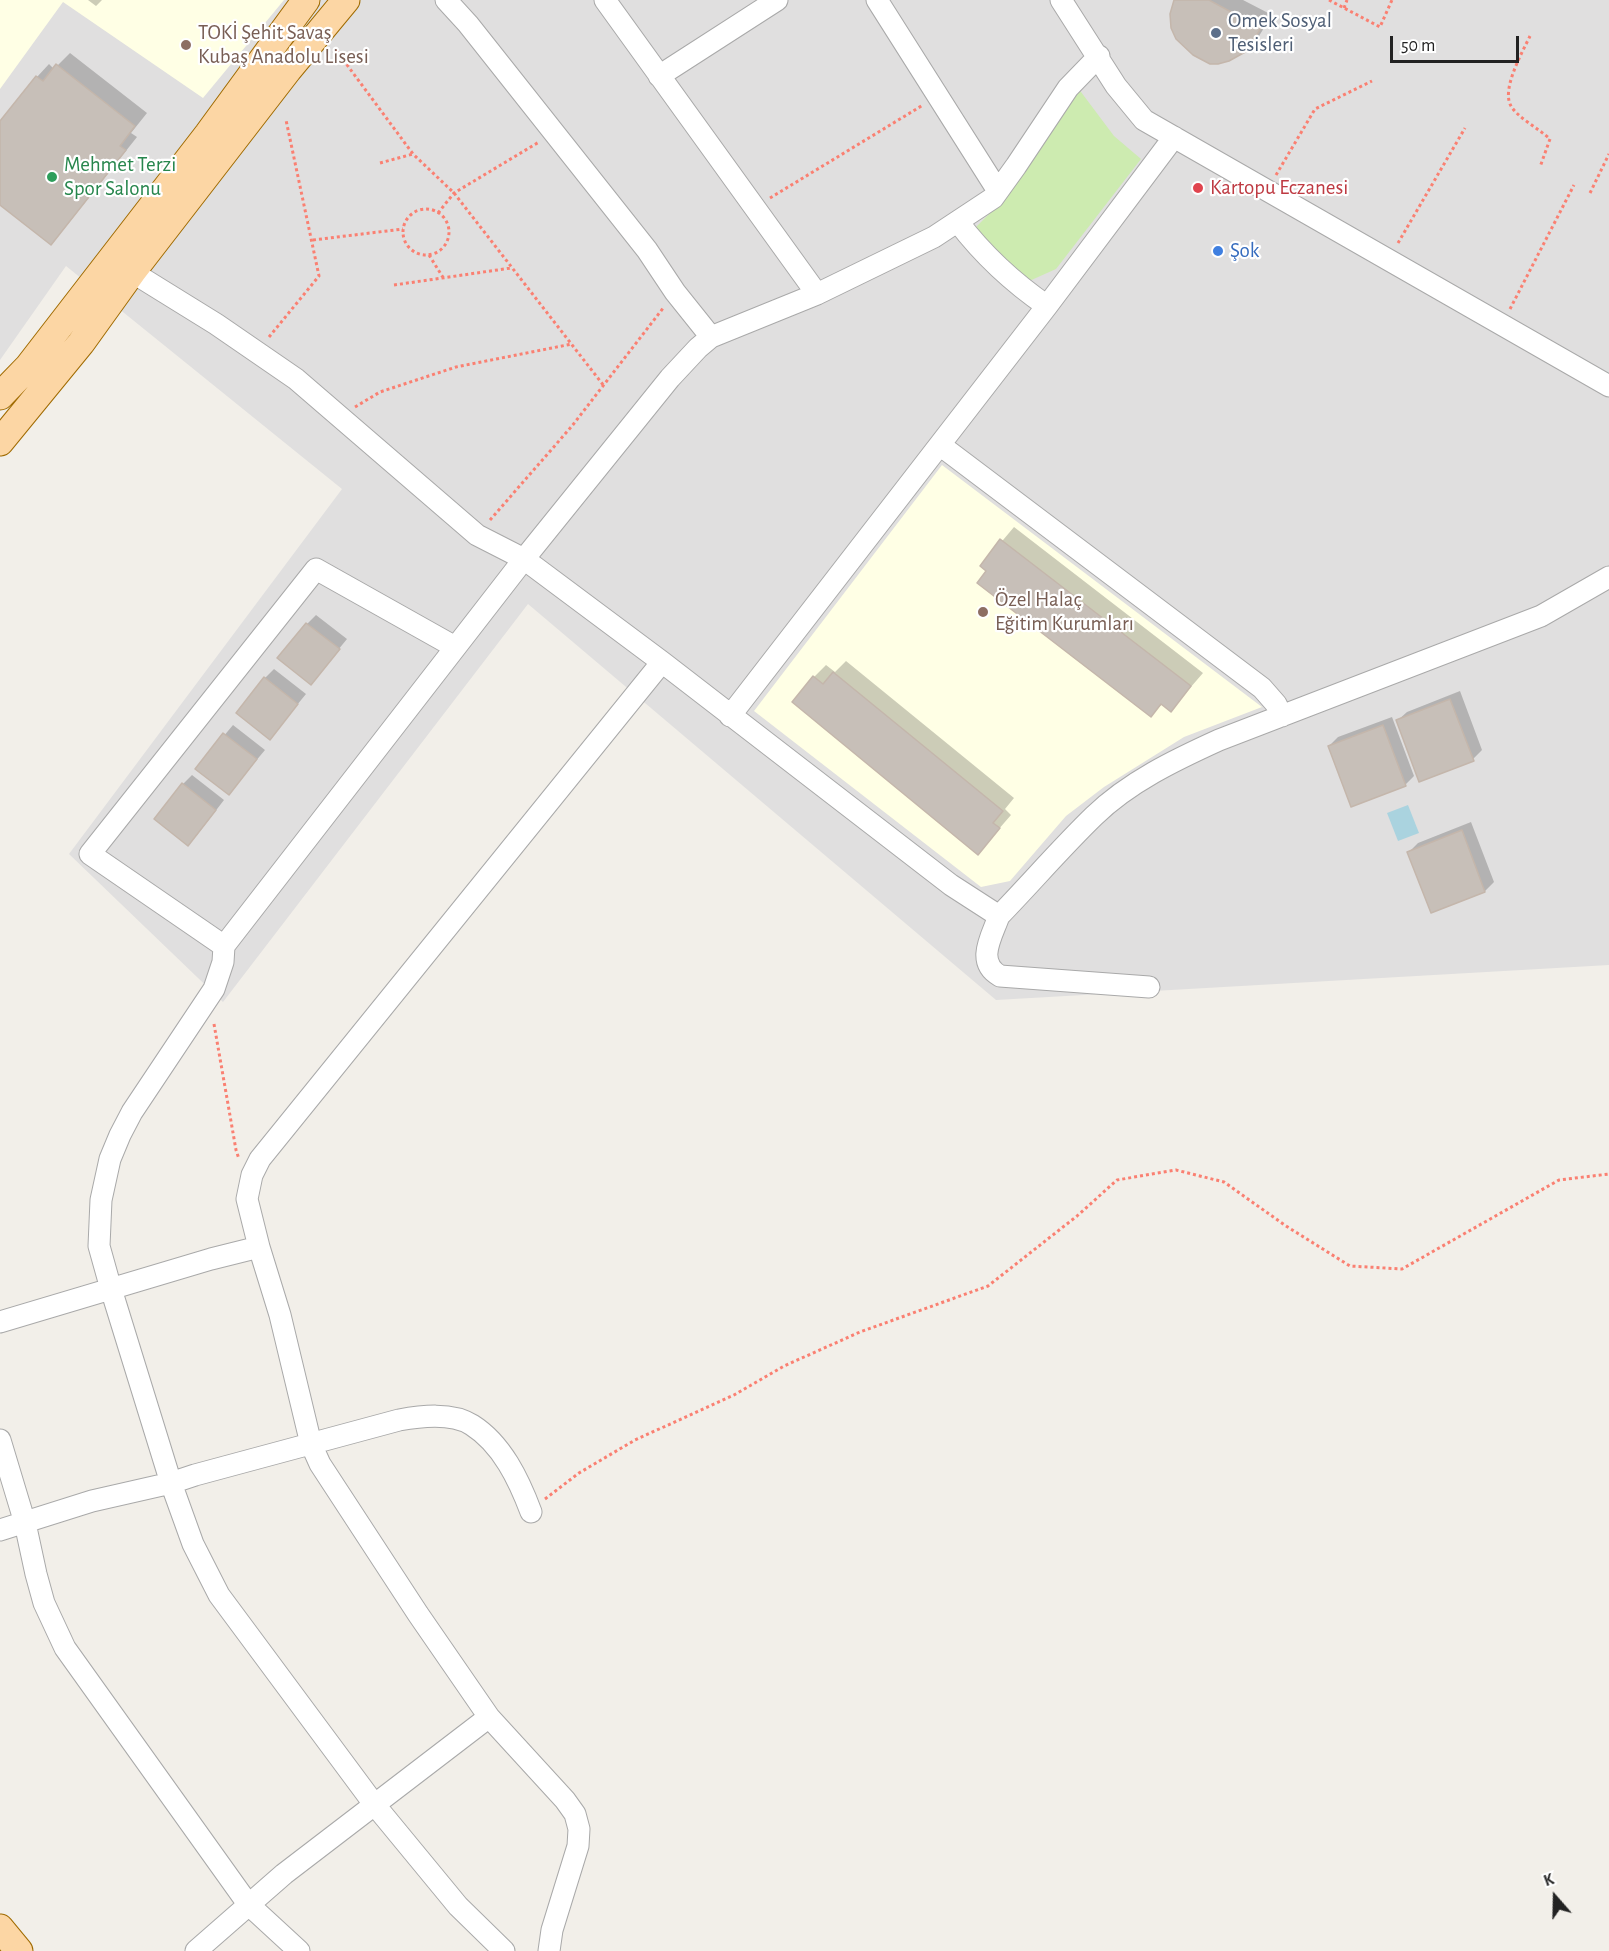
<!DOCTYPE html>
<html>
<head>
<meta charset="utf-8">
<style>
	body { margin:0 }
	#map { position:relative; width:1609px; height:1951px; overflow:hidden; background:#f2efe9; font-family:"Alegreya Sans",sans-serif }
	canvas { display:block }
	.north { position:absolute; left:1525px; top:1867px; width:60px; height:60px; -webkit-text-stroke:4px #fff; paint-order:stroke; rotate:340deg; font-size:16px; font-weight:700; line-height:24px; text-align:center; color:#222 }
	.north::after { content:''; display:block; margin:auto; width:21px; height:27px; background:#222; clip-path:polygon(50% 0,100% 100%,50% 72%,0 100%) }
	.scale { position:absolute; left:1390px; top:36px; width:129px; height:27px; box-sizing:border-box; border:3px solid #222; border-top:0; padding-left:8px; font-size:18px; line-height:21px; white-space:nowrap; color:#222; -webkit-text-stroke:4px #fff; paint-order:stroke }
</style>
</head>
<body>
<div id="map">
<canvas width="1609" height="1951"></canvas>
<div class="north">K</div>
<div class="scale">50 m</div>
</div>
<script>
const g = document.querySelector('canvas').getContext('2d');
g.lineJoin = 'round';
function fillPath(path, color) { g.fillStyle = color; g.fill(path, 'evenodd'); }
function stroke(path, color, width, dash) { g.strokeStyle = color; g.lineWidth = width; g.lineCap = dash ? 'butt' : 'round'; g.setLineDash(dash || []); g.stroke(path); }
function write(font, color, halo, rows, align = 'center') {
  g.font = font + ' "Alegreya Sans",sans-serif'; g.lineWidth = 4.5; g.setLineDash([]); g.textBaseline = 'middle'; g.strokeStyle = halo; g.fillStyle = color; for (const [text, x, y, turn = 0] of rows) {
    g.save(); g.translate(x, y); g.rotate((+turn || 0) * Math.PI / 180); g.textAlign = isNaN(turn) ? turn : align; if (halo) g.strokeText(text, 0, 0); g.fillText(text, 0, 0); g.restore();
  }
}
fillPath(new Path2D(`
	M0 0H1609V965L996 1000 528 604 223 1002 69 854 342 489 66 266 0 360Z`), '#e0dfdf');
fillPath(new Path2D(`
	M0 0H284L203 98 63 2 0 89Z
	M942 465 1262 707 1184 737 1104 787 1066 816 1010 881 981 887 754 711Z`), '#ffffe5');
fillPath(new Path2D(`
	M1078 88 1114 136 1141 159 1056 269 1027 282 973 230 999 204Z`), '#cdebb0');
fillPath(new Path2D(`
	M1408 805 1419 833 1398 841 1387 813Z`), '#aad3df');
fillPath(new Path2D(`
	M88 0H102L96 6Z
	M1177 0H1243L1272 15 1259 36 1246 49Z
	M70 53 147 113 131 133 137 137 63 230 51 243 0 203V123L37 77 49 64 54 69Z
	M1014 527 1203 673 1171 710 1162 704 1151 715 982 565Z
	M316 615 347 639 311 683 307 624Z
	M846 661 1014 798 1005 809 1011 815 978 853 814 677 826 665 835 672Z
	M274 669 306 694 270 738 265 678Z
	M1460 691 1482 750 1473 759 1397 721 1407 712Z
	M1392 717 1414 776 1405 785 1329 746 1338 737Z
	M233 725 265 750 229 793 197 768Z
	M192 775 224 800 197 835 183 784Z
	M1471 822 1494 882 1485 891 1432 911 1409 852 1418 843Z`), '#0003');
const building = new Path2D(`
	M1174 0H1209L1261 28 1247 51 1229 61 1218 64H1210L1193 55 1176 39 1171 28 1170 14Z
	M56 64 135 126 120 146 126 150 51 245 0 205V121L36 76 43 81Z
	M1000 539 1191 686 1171 712 1161 704 1151 717 977 583 986 571 980 566Z
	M306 623 340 649 311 685 277 658Z
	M833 672 1003 811 993 823 1000 828 978 855 792 702 813 676 823 684Z
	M264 677 298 704 270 740 236 713Z
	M1450 699 1474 761 1419 782 1396 720Z
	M1383 725 1406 786 1351 807 1328 746Z
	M223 733 257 759 229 795 195 769Z
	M182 783 216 810 188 846 154 819Z
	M1462 830 1485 892 1431 913 1407 852Z`);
fillPath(building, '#c7bfb8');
stroke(building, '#c4b6ab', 1.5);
const minor = new Path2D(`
	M446 0 468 24 647 250 675 292 711 337
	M605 0 817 294
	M877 0 998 191
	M1061 0 1116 86 1144 120 1609 386
	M659 76 777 0
	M958 222C984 256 1012 282 1047 306
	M132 272 216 324 296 379 477 535 524 559 670 378 698 348 711 337 817 294 934 237 993 198 1016 166 1068 88 1099 56
	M940 445 1262 688 1276 704 1282 716
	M455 647 316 569 90 854 224 946 524 559 662 662 951 885 999 916C1031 883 1061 848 1094 816 1129 782 1175 760 1219 740L1541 616 1609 577
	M730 716 1047 306 1174 137
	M999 916C992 936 975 962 1000 976L1149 987
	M224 946 223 962 214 989 132 1112 120 1135 110 1159 101 1200 99 1246 111 1289 171 1483 193 1544 219 1595 374 1804 458 1906 504 1951
	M0 1322 211 1259 259 1247
	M0 1440 25 1523 36 1574 44 1603 65 1648 248 1904 299 1951
	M0 1530 92 1501 171 1483 195 1475 399 1420C421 1416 452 1412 472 1425 502 1444 519 1480 531 1512
	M196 1951 284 1874 489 1717
	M549 1951 552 1930 578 1846 579 1829 575 1814 565 1800 489 1717 418 1614 320 1464 311 1444 280 1315 259 1247 247 1199 252 1175 260 1159 662 662`);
const major = new Path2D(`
	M0 396 28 367 208 134 306 0
	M0 442 81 343 132 272 288 70 346 0
	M0 1928 19 1951`);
stroke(minor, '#a9a9a9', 23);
stroke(major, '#a06b00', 29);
stroke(new Path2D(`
	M1329 0 1380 27 1392 0
	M1344 8 1347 0
	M1530 36C1523 51 1501 89 1511 106 1517 117 1539 129 1550 139L1540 167
	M336 50 413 154 454 193 604 386
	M380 163 413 154
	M1276 175 1315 109 1372 81
	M1590 193 1609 154
	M770 198 923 105
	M403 232a23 23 0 1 1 46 0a23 23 0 1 1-46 0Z
	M438 213 454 193 539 142
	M313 240 403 229
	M1398 243 1465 128
	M429 255 444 279
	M394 285 511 268
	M1510 309 1574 185
	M269 337 319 276 286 120
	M355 407 380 392 456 367 572 344
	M490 520 572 426 664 307
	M214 1024 236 1150 239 1159
	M545 1499 579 1473 635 1440 734 1395 784 1366 860 1332 988 1286 1077 1216 1117 1180 1176 1170 1224 1182 1286 1226 1350 1266 1402 1269 1559 1180 1609 1174`), '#fa8072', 3, [3, 3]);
stroke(minor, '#fff', 21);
stroke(major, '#fcd6a4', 27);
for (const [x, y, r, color] of [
	[1216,33,6,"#5c6f8a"],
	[186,45,6,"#8d6e63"],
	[52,177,6,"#2e9e5b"],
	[1198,188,6,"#e0444e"],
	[1218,251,6,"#3f7fe0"],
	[983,612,6,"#8d6e63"]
]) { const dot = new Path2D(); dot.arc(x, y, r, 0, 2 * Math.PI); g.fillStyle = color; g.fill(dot); stroke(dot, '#fff', 2); }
write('21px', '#4e5e75', '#fff', [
	["Omek Sosyal",1228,21],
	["Tesisleri",1228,45]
], 'left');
write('21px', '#785e54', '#fff', [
	["TOKİ Şehit Savaş",198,33],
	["Kubaş Anadolu Lisesi",198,57],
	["Özel Halaç",995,600],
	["Eğitim Kurumları",995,624]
], 'left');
write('21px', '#27864d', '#fff', [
	["Mehmet Terzi",64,165],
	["Spor Salonu",64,189]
], 'left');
write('21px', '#be3a42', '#fff', [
	["Kartopu Eczanesi",1210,188]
], 'left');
write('21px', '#366cbe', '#fff', [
	["Şok",1230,251]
], 'left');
</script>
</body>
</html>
